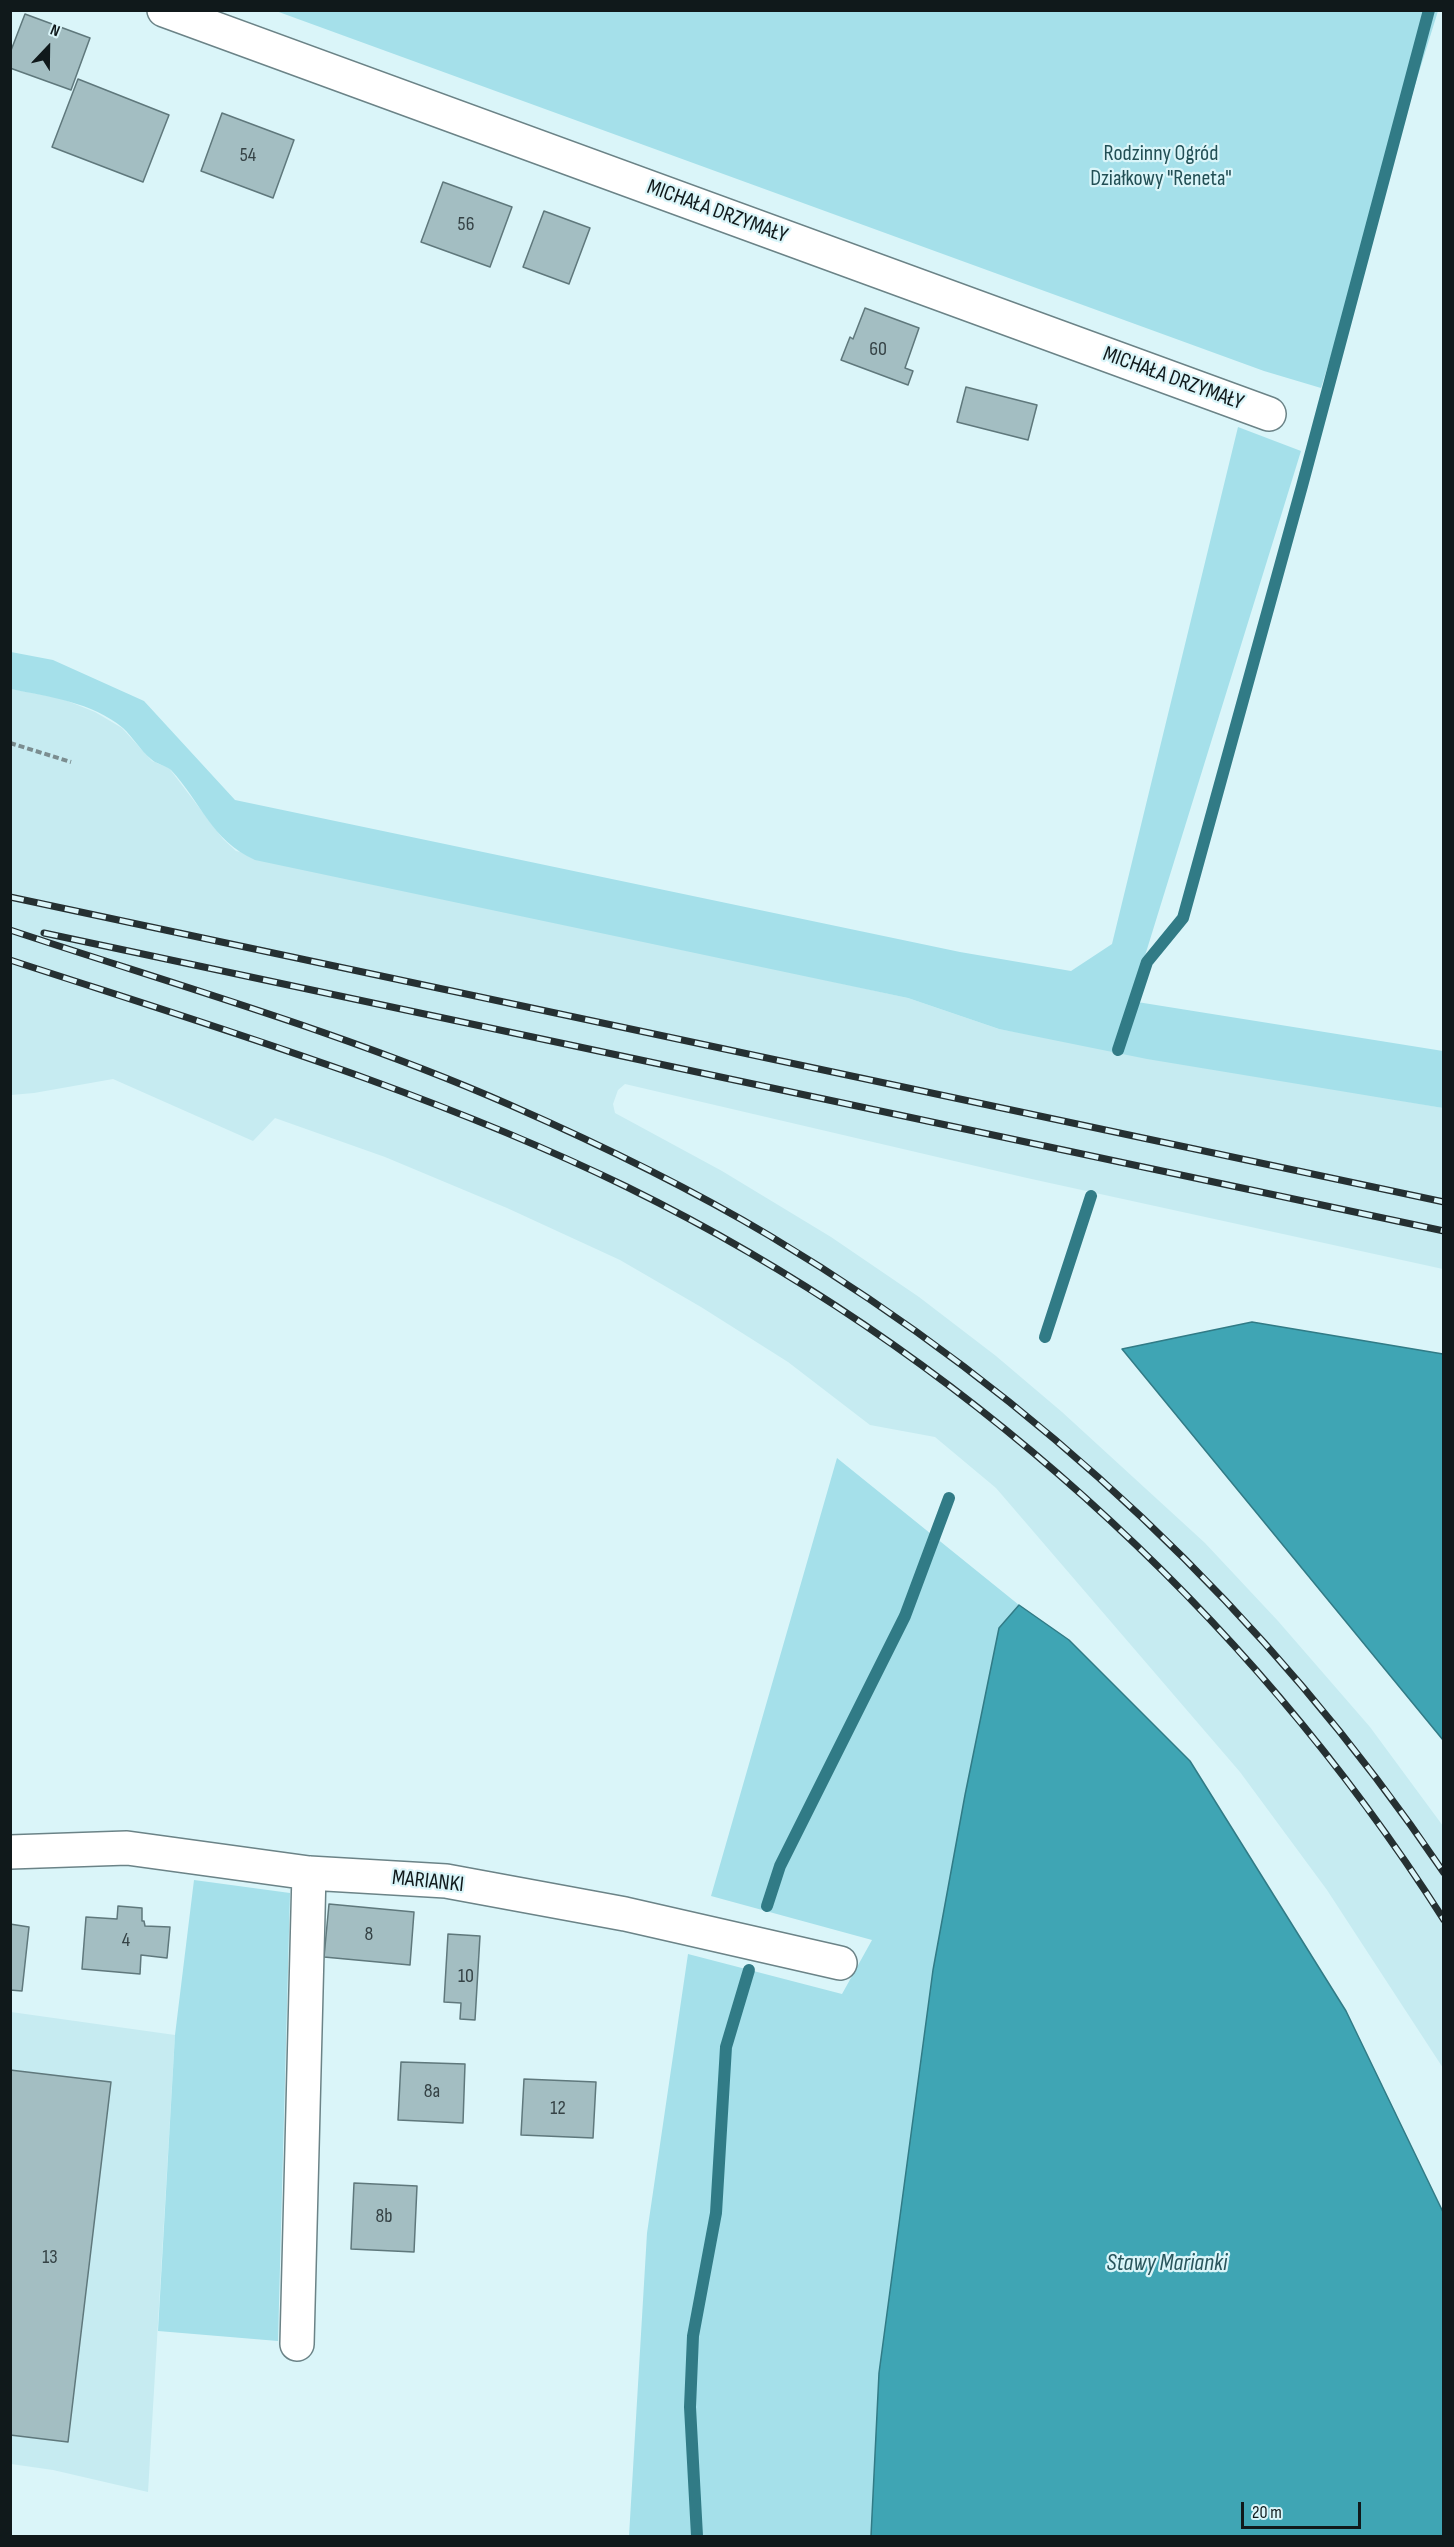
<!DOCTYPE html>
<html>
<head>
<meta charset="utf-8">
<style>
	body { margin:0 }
	#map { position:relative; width:1454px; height:2547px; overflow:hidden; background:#daf5f9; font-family:"Sofia Sans Condensed",sans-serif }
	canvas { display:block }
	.frame { position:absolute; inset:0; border:12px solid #10191b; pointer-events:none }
	.north { position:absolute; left:18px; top:18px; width:60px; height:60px; -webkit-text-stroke:4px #daf5f9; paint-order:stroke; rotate:22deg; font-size:16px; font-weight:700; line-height:24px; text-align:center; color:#10191b }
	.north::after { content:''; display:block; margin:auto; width:21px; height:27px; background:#10191b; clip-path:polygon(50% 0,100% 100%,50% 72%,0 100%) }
	.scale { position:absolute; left:1241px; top:2502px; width:120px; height:27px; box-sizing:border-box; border:3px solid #10191b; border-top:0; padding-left:8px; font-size:18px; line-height:21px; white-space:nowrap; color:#10191b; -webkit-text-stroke:4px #daf5f9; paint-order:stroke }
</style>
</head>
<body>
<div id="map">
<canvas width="1454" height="2547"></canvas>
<div class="frame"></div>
<div class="north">N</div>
<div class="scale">20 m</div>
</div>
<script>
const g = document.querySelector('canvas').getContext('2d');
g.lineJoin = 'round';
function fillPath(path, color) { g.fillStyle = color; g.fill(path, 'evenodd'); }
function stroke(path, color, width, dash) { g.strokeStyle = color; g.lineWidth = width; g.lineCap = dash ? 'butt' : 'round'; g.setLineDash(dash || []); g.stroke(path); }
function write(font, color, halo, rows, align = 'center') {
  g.font = font + ' "Sofia Sans Condensed",sans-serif'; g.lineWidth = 4.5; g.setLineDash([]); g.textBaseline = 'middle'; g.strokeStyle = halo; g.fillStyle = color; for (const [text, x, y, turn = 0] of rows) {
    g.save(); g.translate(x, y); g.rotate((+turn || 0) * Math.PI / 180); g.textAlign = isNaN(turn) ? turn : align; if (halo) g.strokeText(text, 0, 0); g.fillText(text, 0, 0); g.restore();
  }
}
fillPath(new Path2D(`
	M11 689 60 698 95 712 122 728 152 761 169 768 223 839 236 851 908 998 999 1029 1443 1108V1269L1027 1178 625 1084 618 1090 613 1104 615 1113 722 1171 831 1237 919 1297 996 1356 1062 1412 1205 1543 1278 1621 1370 1727 1443 1826V2068L1327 1890 1240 1772 996 1488 935 1437 870 1425 788 1362 701 1307 620 1260 507 1208 385 1157 275 1118 253 1141 113 1079 34 1093 11 1095Z
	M11 2012 175 2035 148 2492 53 2470 11 2464Z`), '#c6ebf1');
fillPath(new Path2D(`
	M276 11H1438L1321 388 1264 371Z
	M1238 427 1301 451 1131 1001 1443 1051V1108L1147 1059 999 1029 908 998 255 860C211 840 201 802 171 770 165 765 156 764 151 759 140 750 133 737 123 728 92 702 49 697 11 689V652L53 660 144 701 235 800 960 952 1071 971 1112 944Z
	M837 1458 1019 1605 999 1628 965 1795 879 2373 871 2536H629L647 2233 688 1954 842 1994 872 1940 711 1896Z
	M194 1880 290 1893 278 2341 158 2331 175 2035Z`), '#a5e0ea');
const water = new Path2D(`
	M1252 1322 1443 1354V1740L1122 1349Z
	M1019 1605 1069 1640 1190 1761 1346 2011 1443 2212V2536H871L879 2373 933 1970 965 1795 999 1628Z`);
fillPath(water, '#3fa5b4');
stroke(water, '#317b86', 1.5);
stroke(new Path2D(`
	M1118 1050 1147 962 1183 918 1302 486 1429 10
	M1045 1337 1091 1196
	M767 1906 780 1866 905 1616 949 1498
	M697 2536 690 2407 693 2336 716 2213 726 2047 749 1970`), '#317b86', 12);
const building = new Path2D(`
	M25 14 90 38 71 90 10 68V53Z
	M78 79 169 115 143 182 52 147Z
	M222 113 294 140 273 198 201 171Z
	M443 182 512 207 490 267 421 242Z
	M544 211 590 228 569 284 523 267Z
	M865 308 919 328 905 368 913 371 908 385 841 360 850 337 853 339Z
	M966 387 1037 405 1028 440 957 422Z
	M329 1904 414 1912 410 1965 324 1957Z
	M118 1906 142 1908V1921H144L145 1926 170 1927 167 1958 141 1955 140 1974 82 1969 86 1917 117 1919Z
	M10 1924 29 1927 22 1991 10 1990Z
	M448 1934 480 1936 475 2020 460 2019 461 2003 444 2002Z
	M401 2062 465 2064 463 2123 398 2120Z
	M10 2070 111 2082 68 2442 10 2435Z
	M524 2079 596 2082 593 2138 521 2135Z
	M354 2183 417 2186 414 2252 351 2249Z`);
fillPath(building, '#a3bec2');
stroke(building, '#5f787c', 1.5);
const minor = new Path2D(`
	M164 10 1269 414
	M10 1852 127 1848 309 1873 446 1881 625 1914 840 1963
	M297 2344 309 1873`);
stroke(minor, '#6b8387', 36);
stroke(new Path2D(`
	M10 743 71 762`), '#7b8d90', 4, [6, 3]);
stroke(minor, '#fff', 33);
const rail = new Path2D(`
	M10 897 1444 1202
	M10 930C176 985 351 1035 510 1105 599 1144 686 1186 770 1236 1038 1396 1269 1614 1444 1873
	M44 933 1444 1231
	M10 960C218 1028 430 1091 627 1187 957 1349 1246 1609 1444 1920`);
stroke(rail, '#253032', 7);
stroke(rail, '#daf5f9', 4.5, [14]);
write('20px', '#354245', null, [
	["54",248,156],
	["56",466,225],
	["60",878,350],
	["8",369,1935],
	["4",126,1941],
	["10",466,1977],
	["8a",432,2092],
	["12",558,2109],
	["8b",384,2217],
	["13",50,2258]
]);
write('22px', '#224f55', '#daf5f9', [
	["Rodzinny Ogród",1161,154],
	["Działkowy \"Reneta\"",1161,179]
]);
write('22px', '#10191b', '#daf5f9', [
	["MICHAŁA DRZYMAŁY",717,212,20],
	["MICHAŁA DRZYMAŁY",1173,379,20],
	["MARIANKI",428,1882,6]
]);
write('italic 24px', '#29555c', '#daf5f9', [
	["Stawy Marianki",1167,2264]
]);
</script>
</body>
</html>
